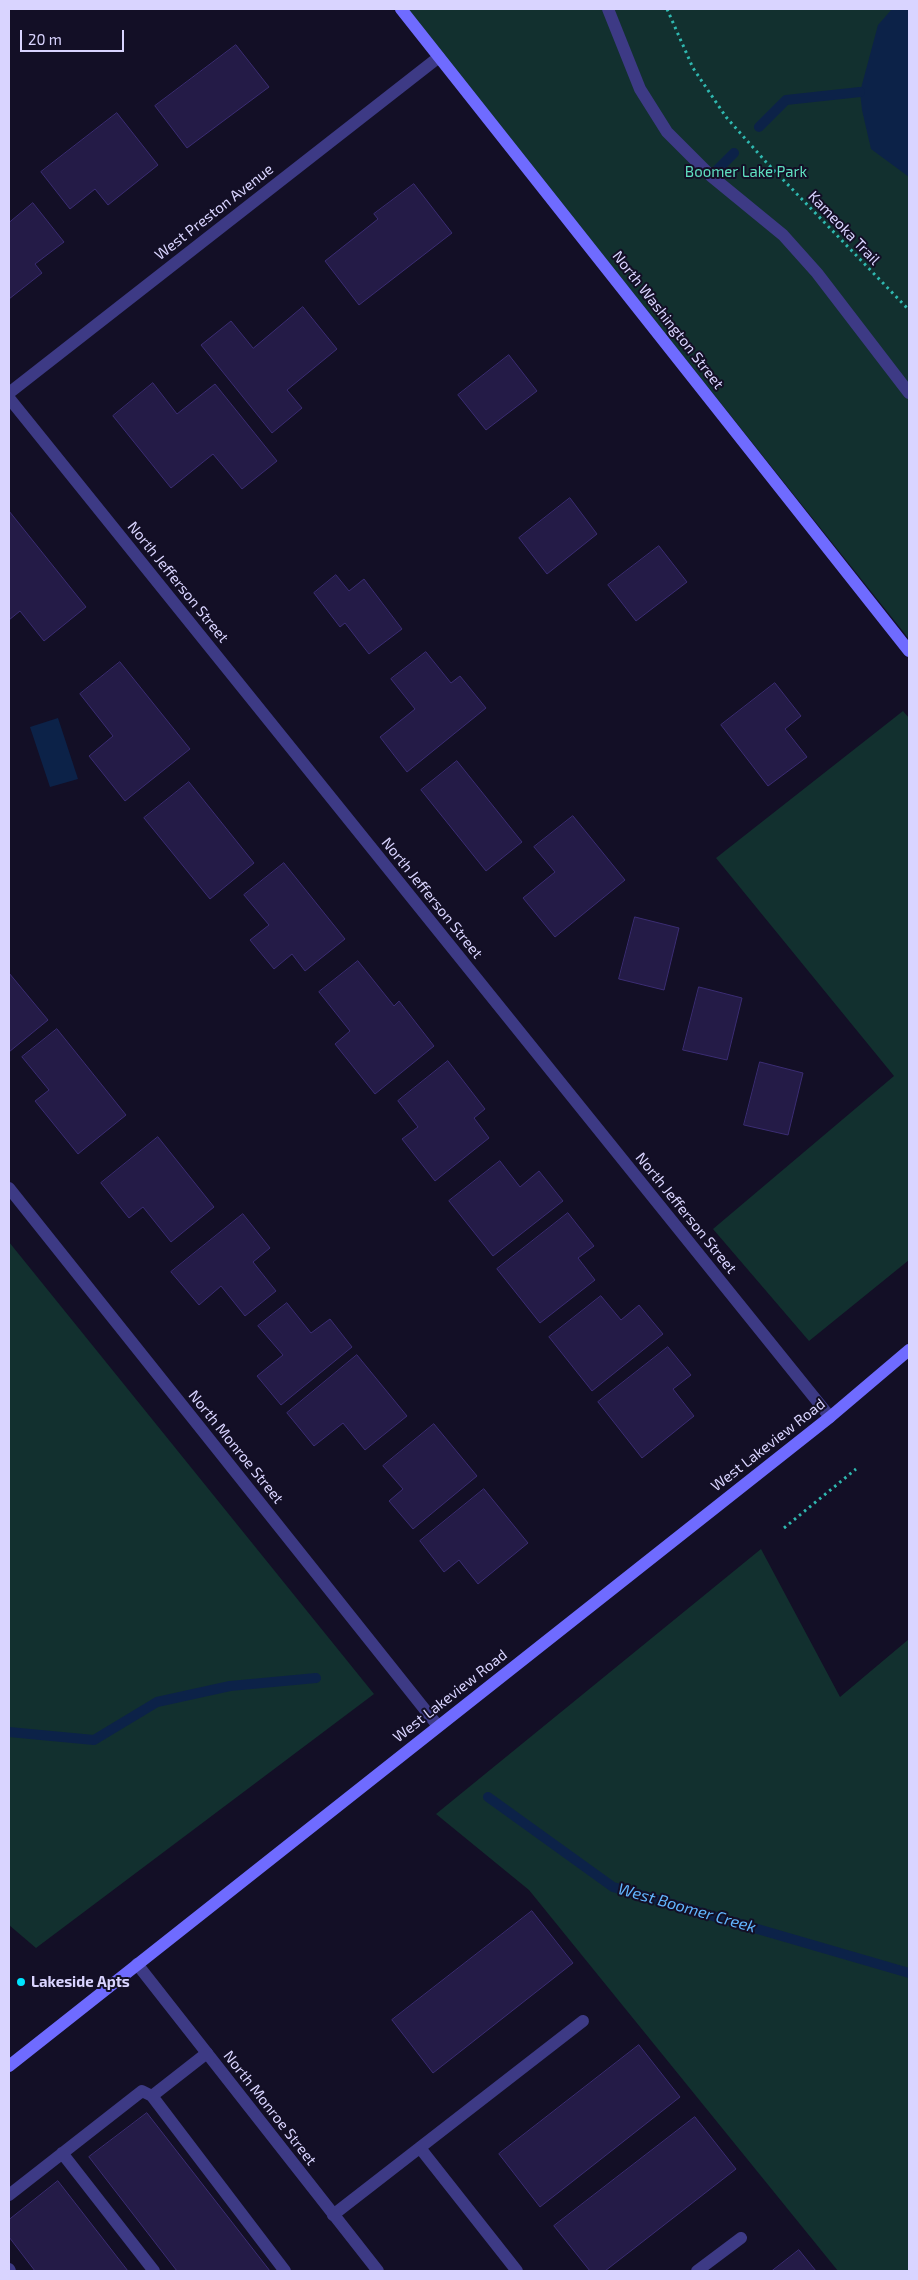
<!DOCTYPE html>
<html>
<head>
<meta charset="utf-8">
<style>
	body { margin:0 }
	#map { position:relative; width:918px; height:2280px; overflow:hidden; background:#130f26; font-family:"Exo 2",sans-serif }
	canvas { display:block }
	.frame { position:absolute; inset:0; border:10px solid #d9d4ff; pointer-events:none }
	.scale { position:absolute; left:20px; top:30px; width:104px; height:22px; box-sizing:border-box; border:2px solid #d9d4ff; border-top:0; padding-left:6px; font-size:15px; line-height:18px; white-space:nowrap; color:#d9d4ff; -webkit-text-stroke:4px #130f26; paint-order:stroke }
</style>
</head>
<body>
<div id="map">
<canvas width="918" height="2280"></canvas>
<div class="frame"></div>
<div class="scale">20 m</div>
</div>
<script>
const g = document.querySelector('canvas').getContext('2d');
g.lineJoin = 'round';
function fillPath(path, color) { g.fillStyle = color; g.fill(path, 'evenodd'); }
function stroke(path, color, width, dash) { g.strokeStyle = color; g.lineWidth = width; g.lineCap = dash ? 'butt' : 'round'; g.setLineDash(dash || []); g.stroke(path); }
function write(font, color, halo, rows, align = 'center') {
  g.font = font + ' "Exo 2",sans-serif'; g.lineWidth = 4; g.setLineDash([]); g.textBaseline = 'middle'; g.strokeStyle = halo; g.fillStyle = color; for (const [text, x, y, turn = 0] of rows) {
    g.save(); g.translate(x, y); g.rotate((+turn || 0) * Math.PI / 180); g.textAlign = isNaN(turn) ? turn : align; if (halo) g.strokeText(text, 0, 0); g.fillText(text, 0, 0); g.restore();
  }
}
fillPath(new Path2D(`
	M406 9H909V639Z
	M903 711 909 718V1260L809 1341 713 1229 894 1076 716 858Z
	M9 1242 374 1694 36 1948 9 1925Z
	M761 1549 840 1697 909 1639V2271H838L529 1890 436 1814Z`), '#12302f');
fillPath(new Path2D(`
	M892 9H909V177L871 149 862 110 860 92 878 25Z
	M58 718 78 779 50 787 30 727Z`), '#0c2248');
stroke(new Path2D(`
	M759 127 786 100 860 92
	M711 176 734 153
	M9 1732 94 1740 157 1702 230 1686 316 1678
	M488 1797 613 1887 909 1973`), '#0c2248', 10);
const building = new Path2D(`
	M236 45 269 87 187 148 155 106Z
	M117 113 158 165 108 205 95 189 70 209 41 172Z
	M414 184 452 233 359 305 325 261 378 219 374 214Z
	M33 203 64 242 35 264 42 273 9 299V223Z
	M303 307 337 349 287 390 302 408 272 433 201 345 231 321 253 348Z
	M509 355 537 391 486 430 458 395Z
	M153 383 177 414 215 384 277 461 242 489 213 454 171 488 113 416Z
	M570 498 597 534 547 574 519 538Z
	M9 511 86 607 44 641 20 611 9 620Z
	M659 546 687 582 636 621 608 585Z
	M336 575 349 591 364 579 402 629 369 654 345 623 340 627 314 593Z
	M426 652 451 683 460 676 486 708 407 772 380 737 415 709 391 679Z
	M120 662 190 749 125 801 89 756 113 736 80 694Z
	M775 683 801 716 785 729 807 757 768 786 721 725Z
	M457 761 522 842 486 871 421 790Z
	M189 782 254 863 210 899 144 818Z
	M573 816 625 880 555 937 523 898 555 872 534 847Z
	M284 863 345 939 305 971 292 954 274 969 250 940 269 925 244 895Z
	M635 917 679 928 664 990 619 979Z
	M358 961 394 1006 399 1001 434 1046 375 1094 335 1044 350 1031 319 992Z
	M9 973 48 1020 9 1052Z
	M699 987 742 998 727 1060 683 1050Z
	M57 1029 126 1115 78 1154 35 1101 49 1090 22 1057Z
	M448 1061 485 1109 474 1118 489 1138 435 1181 402 1139 418 1127 398 1101Z
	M760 1062 803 1073 788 1135 744 1125Z
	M158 1137 214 1207 171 1242 143 1207 129 1218 101 1183Z
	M500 1161 520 1187 539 1171 563 1201 493 1256 449 1201Z
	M568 1213 594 1246 578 1258 595 1280 540 1323 497 1269Z
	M243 1214 270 1248 253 1262 276 1291 245 1316 221 1286 199 1305 171 1272Z
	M601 1296 621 1320 639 1305 663 1334 592 1391 549 1337Z
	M287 1303 311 1333 330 1319 352 1347 281 1405 257 1376 283 1355 258 1326Z
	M668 1347 691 1375 673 1389 694 1416 642 1458 598 1402Z
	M357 1355 407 1416 365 1450 343 1423 314 1446 287 1413Z
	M434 1424 477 1476 413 1529 389 1501 403 1489 383 1466Z
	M484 1489 528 1543 478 1584 459 1560 444 1572 420 1541Z
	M532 1911 573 1963 433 2073 392 2020Z
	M639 2045 680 2097 540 2207 499 2154Z
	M147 2113 270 2271H177L89 2157Z
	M695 2117 736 2169 605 2271H590L554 2226Z
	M58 2181 128 2271H35L9 2237V2220Z
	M799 2250 816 2271H772Z`);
fillPath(building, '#241b47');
stroke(building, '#3b2d73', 1);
stroke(new Path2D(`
	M667 9 693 68 726 117 766 162 909 310
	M784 1528 856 1469`), '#2fb8b0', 3, [2.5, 4]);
stroke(new Path2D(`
	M152 2096 285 2271
	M420 2148 517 2271
	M62 2153 154 2271
	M9 2195 142 2091 152 2096 207 2053
	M333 2215 583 2021
	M9 2269 10 2271
	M697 2271 741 2238`), '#3d3a85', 12);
stroke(new Path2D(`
	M608 9 640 89 667 132 711 176 783 235 817 273 909 393
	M9 393 439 57
	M9 398 830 1417
	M9 1188 438 1726
	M137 1964 378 2271`), '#3d3a85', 12);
stroke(new Path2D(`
	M401 9 909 651
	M9 2066 830 1417 909 1350`), '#6f6bff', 12);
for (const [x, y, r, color] of [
	[21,1982,5,"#00e5ff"]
]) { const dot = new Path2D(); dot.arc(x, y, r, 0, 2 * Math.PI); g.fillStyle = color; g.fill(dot); stroke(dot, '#130f26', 2); }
write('15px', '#5fe0c0', '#130f26', [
	["Boomer Lake Park",746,172]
]);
write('15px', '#d9d4ff', '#130f26', [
	["West Preston Avenue",214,212,-38],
	["Kameoka Trail",844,228,46],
	["North Washington Street",668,320,52],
	["North Jefferson Street",178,582,51],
	["North Jefferson Street",432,898,51],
	["North Jefferson Street",686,1213,51],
	["West Lakeview Road",768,1445,-38],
	["North Monroe Street",236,1447,51],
	["West Lakeview Road",450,1696,-38],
	["North Monroe Street",270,2108,52]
]);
write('bold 15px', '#d9d4ff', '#130f26', [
	["Lakeside Apts",31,1982]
], 'left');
write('italic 16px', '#62b6ff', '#130f26', [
	["West Boomer Creek",687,1908,16]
]);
</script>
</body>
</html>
